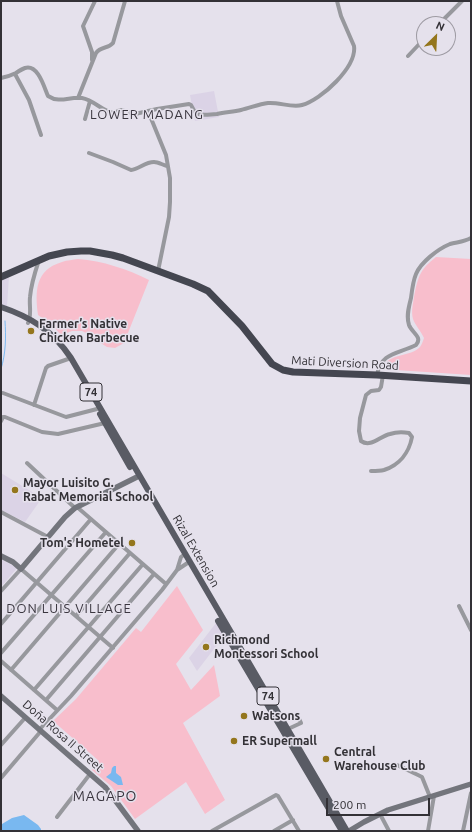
<!DOCTYPE html>
<html>
<head>
<meta charset="utf-8">
<style>
	body { margin:0 }
	#map { position:relative; width:472px; height:832px; overflow:hidden; background:#e5e1ec; font-family:Ubuntu,sans-serif }
	canvas { display:block }
	.frame { position:absolute; inset:0; border:2px solid #333136; pointer-events:none }
	.north { position:absolute; left:416px; top:16px; width:40px; height:40px; box-sizing:border-box; background:#e5e1ec; border:1px solid #9e9ba3; border-radius:50%; rotate:24deg; font-size:11px; font-weight:700; line-height:16px; text-align:center; color:#333136 }
	.north::after { content:''; display:block; margin:auto; width:14px; height:18px; background:#94761d; clip-path:polygon(50% 0,100% 100%,50% 72%,0 100%) }
	.scale { position:absolute; left:326px; top:798px; width:104px; height:18px; box-sizing:border-box; border:2px solid #333136; border-top:0; padding-left:5px; font-size:12px; line-height:14px; white-space:nowrap; color:#333136; -webkit-text-stroke:3px #e5e1ec; paint-order:stroke }
</style>
</head>
<body>
<div id="map">
<canvas width="472" height="832"></canvas>
<div class="frame"></div>
<div class="north">N</div>
<div class="scale">200 m</div>
</div>
<script>
const g = document.querySelector('canvas').getContext('2d');
g.lineJoin = 'round';
function fillPath(path, color) { g.fillStyle = color; g.fill(path, 'evenodd'); }
function stroke(path, color, width, dash) { g.strokeStyle = color; g.lineWidth = width; g.lineCap = dash ? 'butt' : 'round'; g.setLineDash(dash || []); g.stroke(path); }
function write(font, color, halo, rows, align = 'center') {
  g.font = font + ' Ubuntu,sans-serif'; g.lineWidth = 3; g.setLineDash([]); g.textBaseline = 'middle'; g.strokeStyle = halo; g.fillStyle = color; for (const [text, x, y, turn = 0] of rows) {
    g.save(); g.translate(x, y); g.rotate((+turn || 0) * Math.PI / 180); g.textAlign = isNaN(turn) ? turn : align; if (halo) g.strokeText(text, 0, 0); g.fillText(text, 0, 0); g.restore();
  }
}
fillPath(new Path2D(`
	M214 91 219 117 195 121 190 95Z
	M9 277 7 306 1 305V281Z
	M1 473 42 498 25 522 1 510Z
	M1 559 17 568 1 587Z
	M216 623 224 636 197 671 189 658Z`), '#dbd3e6');
fillPath(new Path2D(`
	M436 257 471 259V375L381 369C391 351 410 358 420 347 422 344 423 341 424 338 421 331 415 325 413 319 411 312 413 304 414 297 418 278 419 270 436 257Z
	M78 259C103 261 127 269 149 280L124 343 115 348 107 347 99 342 90 335 82 331H72L61 335 52 325 38 315C35 291 35 270 62 262 67 260 73 260 78 259Z
	M177 586 203 630 176 664 191 690 214 665 220 696 183 723 225 800 205 814 186 782 135 819 111 786 92 770 99 761 53 721 76 699 136 628 141 632Z`), '#f8becc');
fillPath(new Path2D(`
	M114 766H116V773L121 777 123 785H118L106 777 111 773 112 768Z
	M24 815 38 825 41 829V831H1V823L2 824 12 818Z`), '#79b8f0');
stroke(new Path2D(`
	M1 369C6 353 6 337 5 321`), '#79b8f0', 1);
stroke(new Path2D(`
	M439 24 462 1
	M408 56 424 39
	M92 60V52L83 26 95 1
	M15 74 29 100 41 135
	M1 78C6 77 12 75 16 73 19 71 22 69 25 68 38 64 44 87 48 96 60 104 70 96 82 98 94 100 103 112 114 113L118 111 121 110 135 114 157 109 189 104 191 105C193 108 194 113 198 114 204 116 211 114 217 114 225 112 233 112 241 110 250 108 259 104 268 103 279 102 292 108 302 105 321 100 357 67 354 46L341 16 337 1
	M78 98 96 53C101 46 108 49 113 43L125 1
	M148 111 166 155 170 178V202L169 217 158 271
	M85 119 90 101
	M89 153 113 162 131 170C139 169 145 162 154 162 158 162 163 165 167 166
	M28 323C32 316 29 305 30 297 31 285 35 272 39 260
	M377 375C381 352 398 354 416 345 423 337 412 333 409 325 406 316 409 306 411 298 412 290 413 281 416 274 421 262 438 249 450 244 457 242 464 242 471 238
	M3 393 66 417 97 409
	M34 405 46 368 48 366 71 358
	M1 421 3 417H5L42 432 58 434 105 423
	M27 463 75 508
	M371 471C375 471 380 471 384 470 399 465 409 453 412 437L409 433C403 432 396 432 390 434 380 436 371 448 361 441L359 431 360 418 366 395 371 391 379 390 381 387 383 375
	M77 507 166 584
	M1 512 48 537
	M177 570 181 557 185 554
	M1 591 21 569 113 648
	M459 606 471 630
	M76 616 130 553
	M1 624 91 519
	M1 653 106 532
	M1 661 57 710
	M11 670 119 544
	M34 690 143 564
	M46 700 154 574
	M288 729 301 723 297 715
	M39 730 71 696 162 590 177 570 189 562
	M1 745 25 718
	M397 765 418 775 422 777 430 797
	M1 778 41 731
	M380 814 389 831
	M57 817 90 774
	M212 831 276 795 278 796 299 831
	M274 831 293 820
	M428 831 434 796
	M463 831 471 793`), '#97989d', 4);
stroke(new Path2D(`
	M1 556 13 562 21 569 65 517 75 508 139 476
	M1 696 105 787 115 800 138 831
	M349 831 364 822 388 810 471 784`), '#73757c', 5.5);
stroke(new Path2D(`
	M1 307C31 317 53 331 71 358L347 831
	M100 414 130 467
	M218 621 342 831`), '#595b64', 6);
stroke(new Path2D(`
	M1 277 49 256 67 252 81 251H90L112 255 123 258 193 284 208 291 242 326 272 364 283 370 293 372 377 375 471 381`), '#444650', 7);
for (const [x, y, r, color] of [
	[31,331,4,"#94761d"],
	[15,490,4,"#94761d"],
	[132,543,4,"#94761d"],
	[206,647,4,"#94761d"],
	[244,716,4,"#94761d"],
	[234,741,4,"#94761d"],
	[326,759,4,"#94761d"]
]) { const dot = new Path2D(); dot.arc(x, y, r, 0, 2 * Math.PI); g.fillStyle = color; g.fill(dot); stroke(dot, '#e5e1ec', 1.5); }
for (const [x, y, w] of [
	[91,392,22],
	[268,696,22]
]) { const box = new Path2D(); box.roundRect(x - w / 2, y - 9, w, 18, 3); g.fillStyle = '#e5e1ec'; g.fill(box); stroke(box, '#333136', 1); }
write('bold 11px', '#333136', null, [
	["74",91,392],
	["74",268,696]
]);
write('bold 12px', '#333136', '#e5e1ec', [
	["Farmer’s Native",39,324],
	["Chicken Barbecue",39,338],
	["Mayor Luisito G.",23,483],
	["Rabat Memorial School",23,497],
	["Tom's Hometel",124,543,"right"],
	["Richmond",214,640],
	["Montessori School",214,654],
	["Watsons",252,716],
	["ER Supermall",242,741],
	["Central",334,752],
	["Warehouse Club",334,766]
], 'left');
write('12px', '#333136', '#e5e1ec', [
	["Mati Diversion Road",345,363,3],
	["Rizal Extension",196,551,60],
	["Doña Rosa II Street",63,736,41]
]);
g.letterSpacing = '1px';
write('13px', '#3a363f', '#e5e1ec', [
	["LOWER MADANG",147,115],
	["DON LUIS VILLAGE",69,609]
]);
g.letterSpacing = '0px';
g.letterSpacing = '1px';
write('14px', '#3a363f', '#e5e1ec', [
	["MAGAPO",105,796]
]);
g.letterSpacing = '0px';
</script>
</body>
</html>
